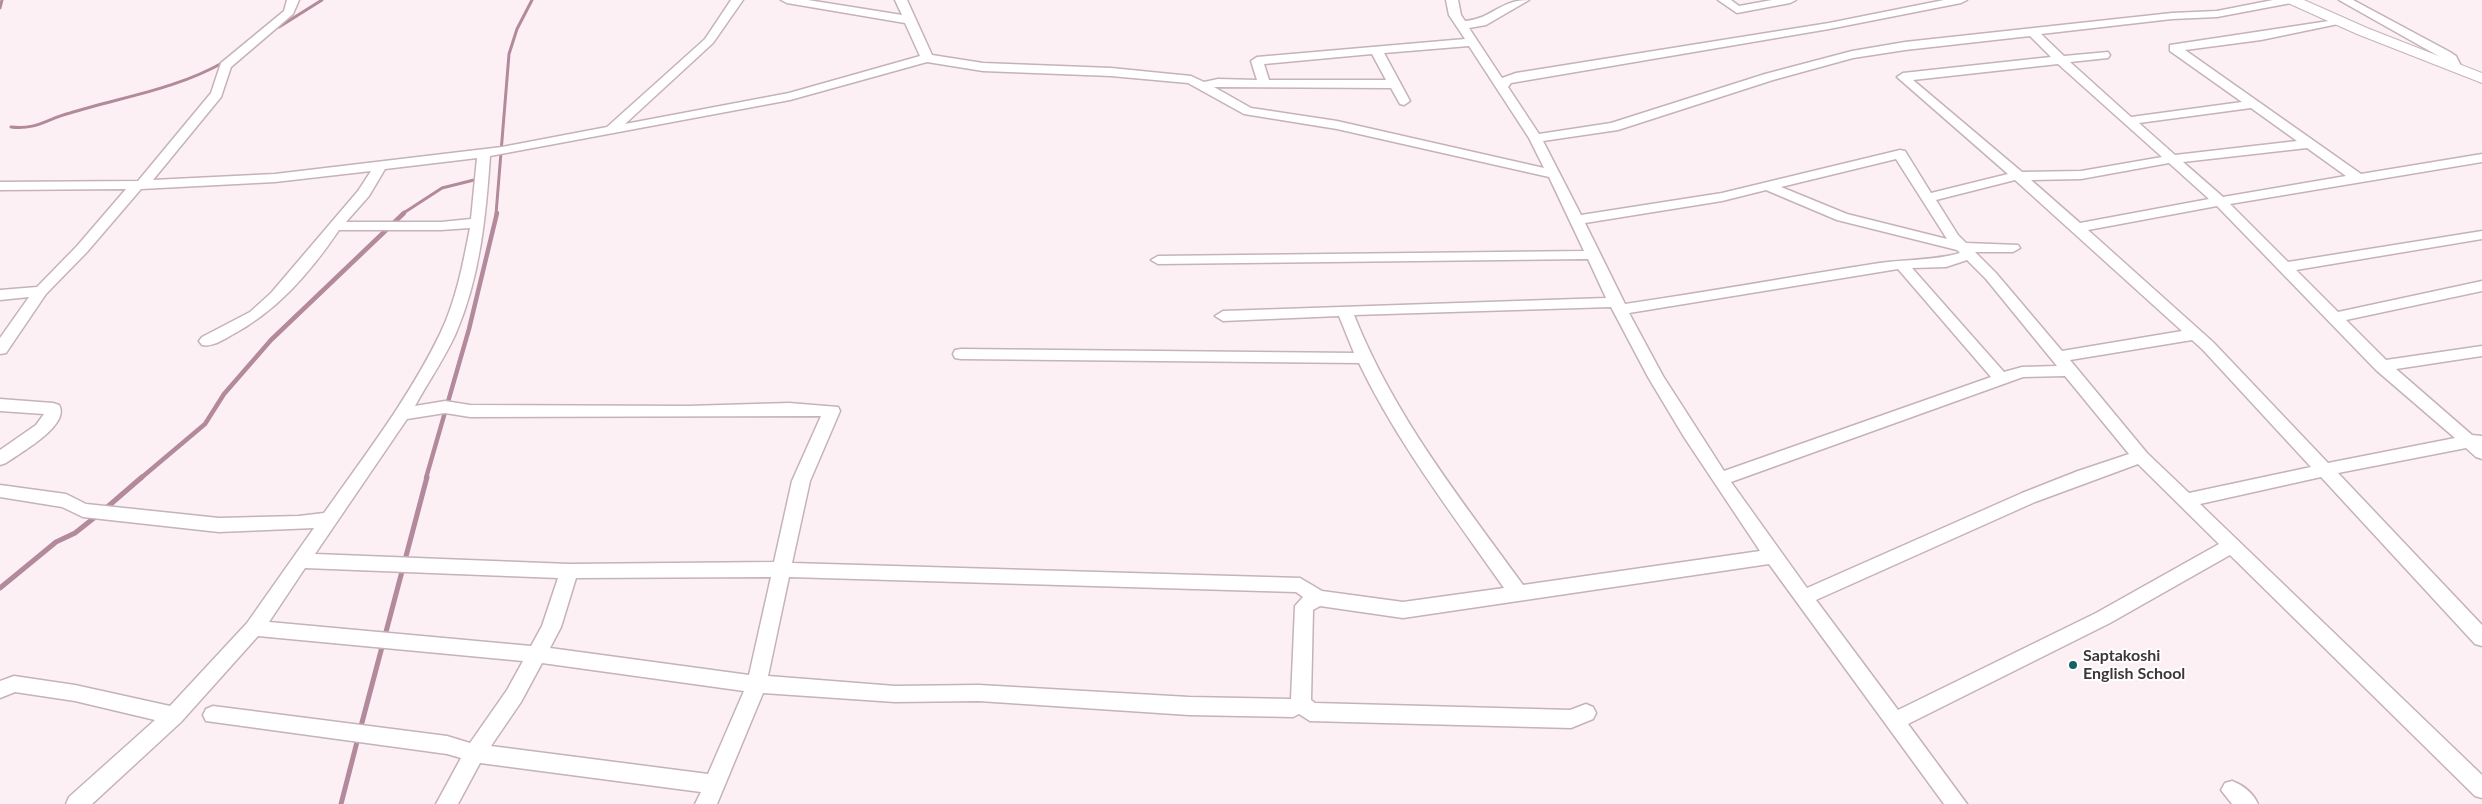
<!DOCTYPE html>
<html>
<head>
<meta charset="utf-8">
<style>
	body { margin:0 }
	canvas { display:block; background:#fcf0f5 }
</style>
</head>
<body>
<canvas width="2482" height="804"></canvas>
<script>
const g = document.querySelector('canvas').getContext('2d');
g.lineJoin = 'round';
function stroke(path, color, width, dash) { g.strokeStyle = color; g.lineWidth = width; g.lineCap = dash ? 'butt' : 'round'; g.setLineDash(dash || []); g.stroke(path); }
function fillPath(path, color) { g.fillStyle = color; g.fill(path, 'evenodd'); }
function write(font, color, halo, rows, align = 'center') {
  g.font = font + ' Lato,sans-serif'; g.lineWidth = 4; g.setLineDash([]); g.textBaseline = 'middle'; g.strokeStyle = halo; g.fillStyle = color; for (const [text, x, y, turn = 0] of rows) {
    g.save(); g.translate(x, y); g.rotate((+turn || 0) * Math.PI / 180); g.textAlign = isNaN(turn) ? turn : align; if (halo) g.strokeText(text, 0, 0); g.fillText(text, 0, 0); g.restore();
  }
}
stroke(new Path2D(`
	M0 8 2 0
	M279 27 322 0
	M11 127C37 130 46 119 70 113 122 97 177 89 224 62
	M402 214 442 188 474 180
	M496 214 509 54 517 29 532 0`), '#b3899c', 3);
stroke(new Path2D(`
	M141 478 205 424 224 394 271 340 404 213
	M426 478 469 329 497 213`), '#b3899c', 4.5);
stroke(new Path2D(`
	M105 509 142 477
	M0 588 56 542 75 533 99 514
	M360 730 427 477
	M341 804 358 738`), '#b3899c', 5);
const minor = new Path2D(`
	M287 0H299L293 14 231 67 221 97 153 180 275 174 502 147 607 127 705 39 731 0H743L713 43 625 124 789 93 920 56 905 23 787 3 781 0H808L902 15 895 0H907L932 55 983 63 1111 68 1191 76 1204 82 1218 79 1257 80 1251 61 1257 57 1465 39 1449 15 1446 0H1458L1461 15 1465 21C1492 19 1499 0 1529 0L1486 25 1469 28 1502 78 1516 73 1829 23 1944 0H1967L1961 3 1829 29 1511 83 1508 87 1539 134 1611 123 1765 74 1852 51 1905 42 2172 13 2217 11 2273 0H2297L2291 3 2217 17 2172 19 2041 34 2064 56 2108 52 2110 55 2108 58 2070 62 2131 117 2242 102 2170 51V45L2342 19 2344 21 2338 24 2261 40 2185 50 2361 174 2482 154V162L2230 204 2288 262 2482 231V239L2296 270 2338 312 2482 281V291L2346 320 2386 360 2482 346V356L2396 369 2472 435 2482 436V459L2476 457 2466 448 2338 473 2482 625V646L2475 644 2321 477 2200 504 2482 775V798L2475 796 2230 555 2110 623 1908 724 1967 804H1944L1769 564 1403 618 1320 606 1313 610 1311 700 1315 703 1570 710 1586 704 1593 707 1596 713 1593 719 1571 728 1310 721 1299 714 1293 717 1189 715 979 701 895 702 763 693 717 804H695L701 792 480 763 458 804H436L461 758 447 754 206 721 203 715 206 709 213 706 447 736 470 743 507 690 523 661 258 636 181 722 92 804H66L69 797 155 720 75 701 15 692 0 698V681L14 676 75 685 170 706 247 623 314 528 219 532 83 517 62 507 0 497V485L66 494 86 504 219 518 299 516 324 513C365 455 409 398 440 334 456 301 463 264 470 228L441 230H339C310 273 276 312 230 336 221 341 212 347 202 345L199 341 202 337 250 312 271 293 358 191 371 171 275 182 141 189 87 252 46 294 6 353 0 354V338L29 297 0 300V290L37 287 77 246 126 189 0 190V182L138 181 211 93 221 63 284 11ZM2030 36 2051 57 1903 73 1897 77 2008 174 1931 193 1905 151 1900 150 1722 193 1581 215 1543 141 1618 130 1773 80 1853 58 1905 50ZM1469 46 1529 138 1544 168 1337 121 1251 108 1214 87 1391 88 1400 104 1404 105 1410 101 1384 53ZM1372 54 1386 80H1269L1264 64ZM927 62 983 71 1111 76 1188 83 1244 114 1337 129 1549 177 1584 251 1158 256 1151 260 1158 264 1588 259 1606 298 1223 311 1215 316 1223 321 1339 316 1354 353 961 349 955 350 953 354 955 358 961 359 1359 363C1398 444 1453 515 1504 588L1403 602 1322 591 1300 578 792 563 810 481 840 411 838 407 789 403 688 406 470 405 445 401 415 406C428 382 445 358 456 333 480 277 486 216 490 156L790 100ZM2058 64 2162 157 2081 171 2022 172 1913 80ZM2251 108 2297 141 2175 155 2139 123ZM2307 148 2346 176 2223 197 2183 162ZM477 158 471 219 441 222H346L369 196 385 169ZM1896 159 1947 239 1847 214 1781 187ZM2169 163 2209 199 2080 223 2031 180 2081 179ZM2015 180 2182 331 2062 351 1996 273 1975 252H2013L2020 248 2018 245 1966 243 1958 235 1936 200ZM1766 190 1837 220 1957 250 1960 253C1934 261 1901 259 1873 264 1790 277 1708 292 1625 304L1585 223 1722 201ZM2217 206 2376 370 2455 438 2328 463 2213 342 2088 230ZM1967 260 1986 279 2057 366 2022 367 2004 372 1912 268 1946 267ZM1898 269 1991 377 1724 471 1663 376 1629 313ZM1611 307 1648 377 1684 437 1760 551 1523 585C1460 498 1394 416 1354 315ZM2192 340 2203 350 2311 467 2189 493 2147 453 2070 360ZM2065 376 2129 454 2078 471 2022 493 1807 588 1731 482 2023 377ZM445 413 470 417 821 416 792 481 774 562 569 564 315 554 407 419ZM2138 464 2219 544 2096 613 1898 710 1816 600 2035 502ZM305 568 558 578 542 626 531 646 269 622ZM771 577 749 675 550 648 561 627 576 578ZM789 577 1296 592 1303 597 1295 606 1291 699 1189 697 979 685 895 686 768 676ZM542 663 744 691 708 774 491 746 521 702Z
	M1718 0H1731L1739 6 1772 0H1796L1790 3 1737 13Z
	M2339 0H2353L2450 52 2456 56 2461 66 2455 70 2451 69 2447 61 2442 58Z
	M0 399 53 403 59 405C71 425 20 453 6 463L0 465V450L36 425 44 414 0 411Z
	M2232 781C2243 785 2253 793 2258 804H2232L2221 790 2225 783Z`);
const major = new Path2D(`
	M2286 0H2304L2367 28 2482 73V83L2357 34 2288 3Z`);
stroke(minor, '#c5b2ba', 3);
stroke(major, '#c5b2ba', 2);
fillPath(minor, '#fff');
fillPath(major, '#fff');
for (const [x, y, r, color] of [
	[2073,665,5,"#126266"]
]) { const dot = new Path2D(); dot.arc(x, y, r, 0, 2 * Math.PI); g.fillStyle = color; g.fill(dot); stroke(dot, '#fff', 2); }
write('bold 16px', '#3e3639', '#fff', [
	["Saptakoshi",2083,656],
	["English School",2083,674]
], 'left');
</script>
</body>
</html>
